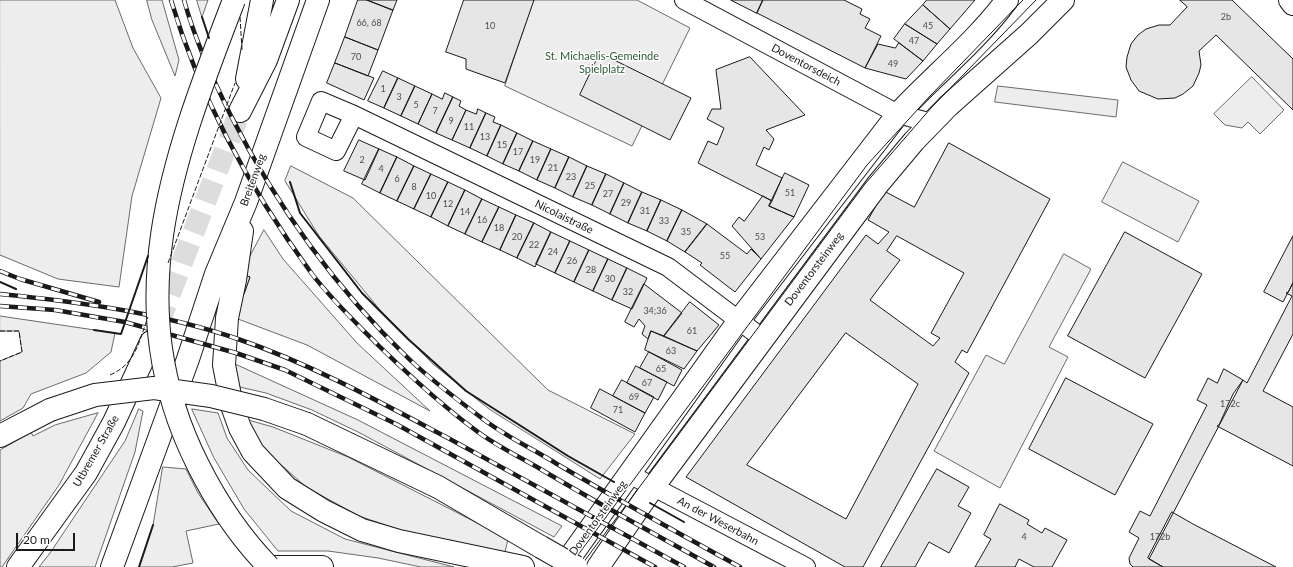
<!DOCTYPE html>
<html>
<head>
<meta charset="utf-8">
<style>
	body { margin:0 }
	#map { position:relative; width:1293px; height:567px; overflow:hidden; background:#fff; font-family:Lato,sans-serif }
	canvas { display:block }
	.scale { position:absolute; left:16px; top:533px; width:59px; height:18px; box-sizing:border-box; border:2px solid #1a1a1a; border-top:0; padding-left:5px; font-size:12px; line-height:14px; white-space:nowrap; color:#1a1a1a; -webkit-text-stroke:3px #fff; paint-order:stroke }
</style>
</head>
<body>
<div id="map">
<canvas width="1293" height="567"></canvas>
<div class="scale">20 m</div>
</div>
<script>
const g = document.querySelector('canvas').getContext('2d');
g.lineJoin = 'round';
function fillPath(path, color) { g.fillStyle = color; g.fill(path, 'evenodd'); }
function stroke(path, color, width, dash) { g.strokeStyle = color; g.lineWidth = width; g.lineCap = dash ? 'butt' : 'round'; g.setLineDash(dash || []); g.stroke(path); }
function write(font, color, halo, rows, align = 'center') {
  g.font = font + ' Lato,sans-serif'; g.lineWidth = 3; g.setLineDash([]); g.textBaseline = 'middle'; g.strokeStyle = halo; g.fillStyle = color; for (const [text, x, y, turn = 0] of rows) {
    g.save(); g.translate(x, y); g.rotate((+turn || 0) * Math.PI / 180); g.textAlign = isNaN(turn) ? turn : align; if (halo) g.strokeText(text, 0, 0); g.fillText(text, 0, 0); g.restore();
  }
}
const built = new Path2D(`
	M0 0H115L133 48 161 98 132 196 119 287 58 279 0 255Z
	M147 0H162L179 60 175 76 152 20Z
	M197 0H208L202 17Z
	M534 0H637L690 28 632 146 505 86Z
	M1252 77 1284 110 1260 134 1248 122 1242 128 1225 125 1214 114Z
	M998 86 1118 100 1116 117 995 102Z
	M1123 162 1199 201 1178 242 1102 202Z
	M291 166 353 198 548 390 635 434 600 479 489 409 433 364 380 310 319 236 285 181Z
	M264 230 283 259 357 343 430 411 307 345 230 316 235 291 244 294 250 277 241 274Z
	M1064 254 1091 269 1049 347 1068 357 1000 488 934 451 986 355 1004 364Z
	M0 316 115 333 111 352 86 373 31 394 23 408 0 421V361L22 352 19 331H0Z
	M235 364 358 420 562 526 554 537 358 432 312 410 266 393 235 386Z
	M139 409 143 411 135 452 95 567H39L50 553 125 441Z
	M192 409 218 413 227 438 248 470 291 511 345 539 454 567H421L378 558 328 551H278L244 509 214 458Z
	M98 413 59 485 2 567H0V450L31 432 33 436 55 425Z
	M241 418 273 427 348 457 454 511 508 539 505 552 418 536 359 516 306 487 261 447Z
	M163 467 186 469 198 493 219 524 186 531 193 563 172 567H139L153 525Z`);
fillPath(built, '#ededed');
stroke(built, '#6a6a6a', 1);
const building = new Path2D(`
	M358 0H367L393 10 378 50 345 37Z
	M367 0H397L393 10Z
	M464 0H534L505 83 466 69V59L446 52Z
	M731 0H763L757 13Z
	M763 0H844L862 9 860 14 870 19 865 28 881 36 865 68 757 13Z
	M927 0H975L950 29 923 5Z
	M1180 0H1232L1293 59V110L1216 35 1199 51 1201 65 1199 73 1193 86 1183 94 1175 98 1158 99 1139 91 1131 80 1126 67 1127 57 1131 44 1138 35 1146 29 1159 25H1170L1187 7Z
	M923 5 950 29 937 44 905 24Z
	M905 24 937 44 923 61 894 39Z
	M345 37 378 50 368 76 335 63Z
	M899 43 923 61 906 79 865 68 878 44 895 48Z
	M600 53 691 98 670 140 580 95Z
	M750 57 805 115 766 130 774 139 769 150 764 147 756 165 782 178 772 201 698 163 708 141 717 145 724 128 707 119 712 109H721L716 70Z
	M335 63 374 78 364 100 327 83Z
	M383 71 398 78 384 108 368 101Z
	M398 78 415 86 401 116 384 108Z
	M415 86 432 94 418 124 401 116Z
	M445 93 453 97 436 133 418 124 432 94 442 99Z
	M453 97 461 101 459 106 466 110 452 140 436 133Z
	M478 109 486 113 470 148 452 140 466 110 476 114Z
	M486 113 495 117 493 122 501 125 487 156 470 148Z
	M501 125 517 133 503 164 487 156Z
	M517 133 533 141 519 171 503 164Z
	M359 140 379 149 365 180 344 171Z
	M533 141 551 149 537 180 519 171Z
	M949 143 1050 199 967 353 962 350 955 362 969 373 863 567H845L686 477 866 235 878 244 889 232 868 220 884 191 914 207ZM897 236 964 273 931 333 940 338 933 346 870 300 900 260 887 251ZM846 333 918 384 846 519 747 465Z
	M379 149 397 157 380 193 362 184Z
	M551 149 569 157 555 188 537 180Z
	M397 157 414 166 397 201 380 193Z
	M569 157 587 166 573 197 555 188Z
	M414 166 431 174 414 209 397 201Z
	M587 166 606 174 592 205 573 197Z
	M785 173 809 185 794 217 769 206Z
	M431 174 448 182 431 217 414 209Z
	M606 174 624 183 610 214 592 205Z
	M448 182 465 190 448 226 431 217Z
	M624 183 642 192 628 223 610 214Z
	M465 190 482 199 465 234 448 226Z
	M642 192 661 200 647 231 628 223Z
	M763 196 772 201 769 206 794 217 761 259 732 226 739 217 744 221Z
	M482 199 499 207 482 242 465 234Z
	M661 200 682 210 667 241 647 231Z
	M499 207 516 215 500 250 482 242Z
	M682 210 707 224 685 252 667 241Z
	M516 215 534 223 517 258 500 250Z
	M534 223 551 232 535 267 517 258Z
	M707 224 747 254 751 249 761 259 735 292 700 265 702 263 685 252Z
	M551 232 570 241 555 273 536 264Z
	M1125 232 1202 274 1145 378 1068 336Z
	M1293 236V283L1283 302 1264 292Z
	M570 241 589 250 574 282 555 273Z
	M589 250 608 259 593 291 574 282Z
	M608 259 627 268 612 300 593 291Z
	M627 268 647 278 632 309 612 300Z
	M241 274 250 277 244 294 235 291Z
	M1293 283V334L1263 391 1293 407V466L1217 426 1219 425 1233 394 1243 380 1247 383 1292 296 1286 293 1288 292Z
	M644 284 682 313 664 336 651 331 648 339 642 334 645 326 639 319 634 327 625 322Z
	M690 302 719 325 697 351 664 336Z
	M651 331 697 351 684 369 645 350Z
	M649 352 682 370 674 386 640 368Z
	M636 366 667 382 658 400 627 383Z
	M1224 369 1243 380 1149 559 1163 567H1133L1130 564 1129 558 1139 538 1129 532 1140 511 1150 516 1207 405 1197 400 1208 378 1217 383Z
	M1066 378 1153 424 1115 495 1029 449Z
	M622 380 654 397 645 413 613 396Z
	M600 389 645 413 635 432 591 408Z
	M937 469 969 487 958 506 971 513 949 553 929 542 915 567H881Z
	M1000 504 1029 520 1027 524 1042 533 1045 528 1067 540 1052 567H1034L1019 559 1015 567H975L991 539 984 535Z
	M1172 512 1193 524 1276 567H1163L1148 558Z`);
fillPath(building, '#e6e6e6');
stroke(building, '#1a1a1a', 1);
stroke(new Path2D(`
	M158 325 240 111`), '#ddd', 22, [22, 11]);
const street = new Path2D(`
	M684 0 898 114 932 123
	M354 115 336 151 306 137 321 101 354 115 668 267 762 338
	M629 474 806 567`);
const secondary = new Path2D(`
	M1290 0 1293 4
	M563 567 740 319 898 114C933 76 976 42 1007 0
	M598 567 653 487 878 184 914 141 948 106 1029 34 1063 0`);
const highway = new Path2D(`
	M247 79 262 0
	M240 111 266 60 288 0
	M242 231 235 280 227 318 224 365 232 406 240 428 253 452 287 488 324 511 362 530 399 541 523 567
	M307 424 438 487 541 547
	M0 436 50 410
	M18 567 86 473 114 422 151 342
	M112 567 188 359 216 274 246 202 318 0
	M271 567H322`);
stroke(street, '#1a1a1a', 20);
stroke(secondary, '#1a1a1a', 24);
stroke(highway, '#1a1a1a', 24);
stroke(street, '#fff', 18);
stroke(secondary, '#fff', 22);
stroke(highway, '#fff', 22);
stroke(new Path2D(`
	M569 567 867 165 929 97 1023 0
	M580 567 865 184 931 108 1036 0`), '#1a1a1a', 1);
const rail = new Path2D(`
	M171 0C200 98 252 192 312 274 332 300 356 323 379 346 409 375 440 404 474 429 493 444 516 455 537 467 595 502 655 534 714 567
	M184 0C195 40 212 77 230 114 276 205 336 289 409 359 431 380 459 401 483 419 505 436 533 449 557 464 617 499 678 533 740 567
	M0 271 20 279 99 302
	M0 294C80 302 162 313 238 339 311 364 380 402 448 438 527 481 605 524 684 567
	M0 306 55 310 125 322 236 353 285 370 396 424 655 567`);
stroke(rail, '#1a1a1a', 4.5);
stroke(rail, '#fff', 3, [9]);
const highwayBridge = new Path2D(`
	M234 0C174 157 116 302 198 465 217 503 239 536 269 567
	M50 410 95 395 154 388 211 396 264 409 307 424
	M541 547 576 567`);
stroke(highwayBridge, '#1a1a1a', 24, []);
stroke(highwayBridge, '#fff', 22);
stroke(new Path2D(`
	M240 17 242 50
	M168 263 235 83
	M0 331H19L22 352 0 361
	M110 375C136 364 139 341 148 317`), '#1a1a1a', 1, [5, 2]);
stroke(new Path2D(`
	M202 17 209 38
	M290 182 300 213 362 293 408 339 466 391 568 456 614 482
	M0 282 16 289
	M94 330 121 334 148 256
	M650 503 684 522
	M139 567 153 525`), '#1a1a1a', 2);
write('9px', '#4d4d4d', null, [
	["2b",1226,17],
	["66, 68",369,23],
	["10",490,26],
	["45",928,26],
	["47",914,41],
	["70",356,57],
	["49",893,64],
	["1",383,89],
	["3",399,97],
	["5",416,105],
	["7",435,111],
	["9",451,121],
	["11",469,127],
	["13",485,137],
	["15",502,145],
	["17",518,152],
	["2",362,160],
	["19",535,160],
	["21",553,168],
	["4",381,169],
	["23",571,177],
	["6",397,179],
	["25",590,186],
	["8",414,187],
	["51",790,193],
	["27",608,194],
	["10",431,196],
	["29",626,203],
	["12",448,204],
	["31",645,211],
	["14",465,212],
	["16",482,220],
	["33",664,221],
	["18",499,228],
	["35",686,232],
	["20",517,237],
	["53",760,237],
	["22",534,245],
	["24",553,252],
	["55",725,256],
	["26",572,261],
	["28",591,270],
	["30",610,279],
	["32",628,292],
	["34;36",655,311],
	["61",692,331],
	["63",671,351],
	["65",661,369],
	["67",647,383],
	["69",634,397],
	["172c",1230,404],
	["71",618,410],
	["4",1024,537],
	["172b",1160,537]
]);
write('11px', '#2b5a34', '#fff', [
	["St. Michaelis-Gemeinde",602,56],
	["Spielplatz",602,69]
]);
write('11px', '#1a1a1a', '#fff', [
	["Doventorsdeich",806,65,28],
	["Breitenweg",253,180,-70],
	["Nicolaistraße",564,217,26],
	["Doventorsteinweg",814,269,-53],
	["Utbremer Straße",96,451,-60],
	["Doventorsteinweg",598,518,-54],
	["An der Weserbahn",718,521,28]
]);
</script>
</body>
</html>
